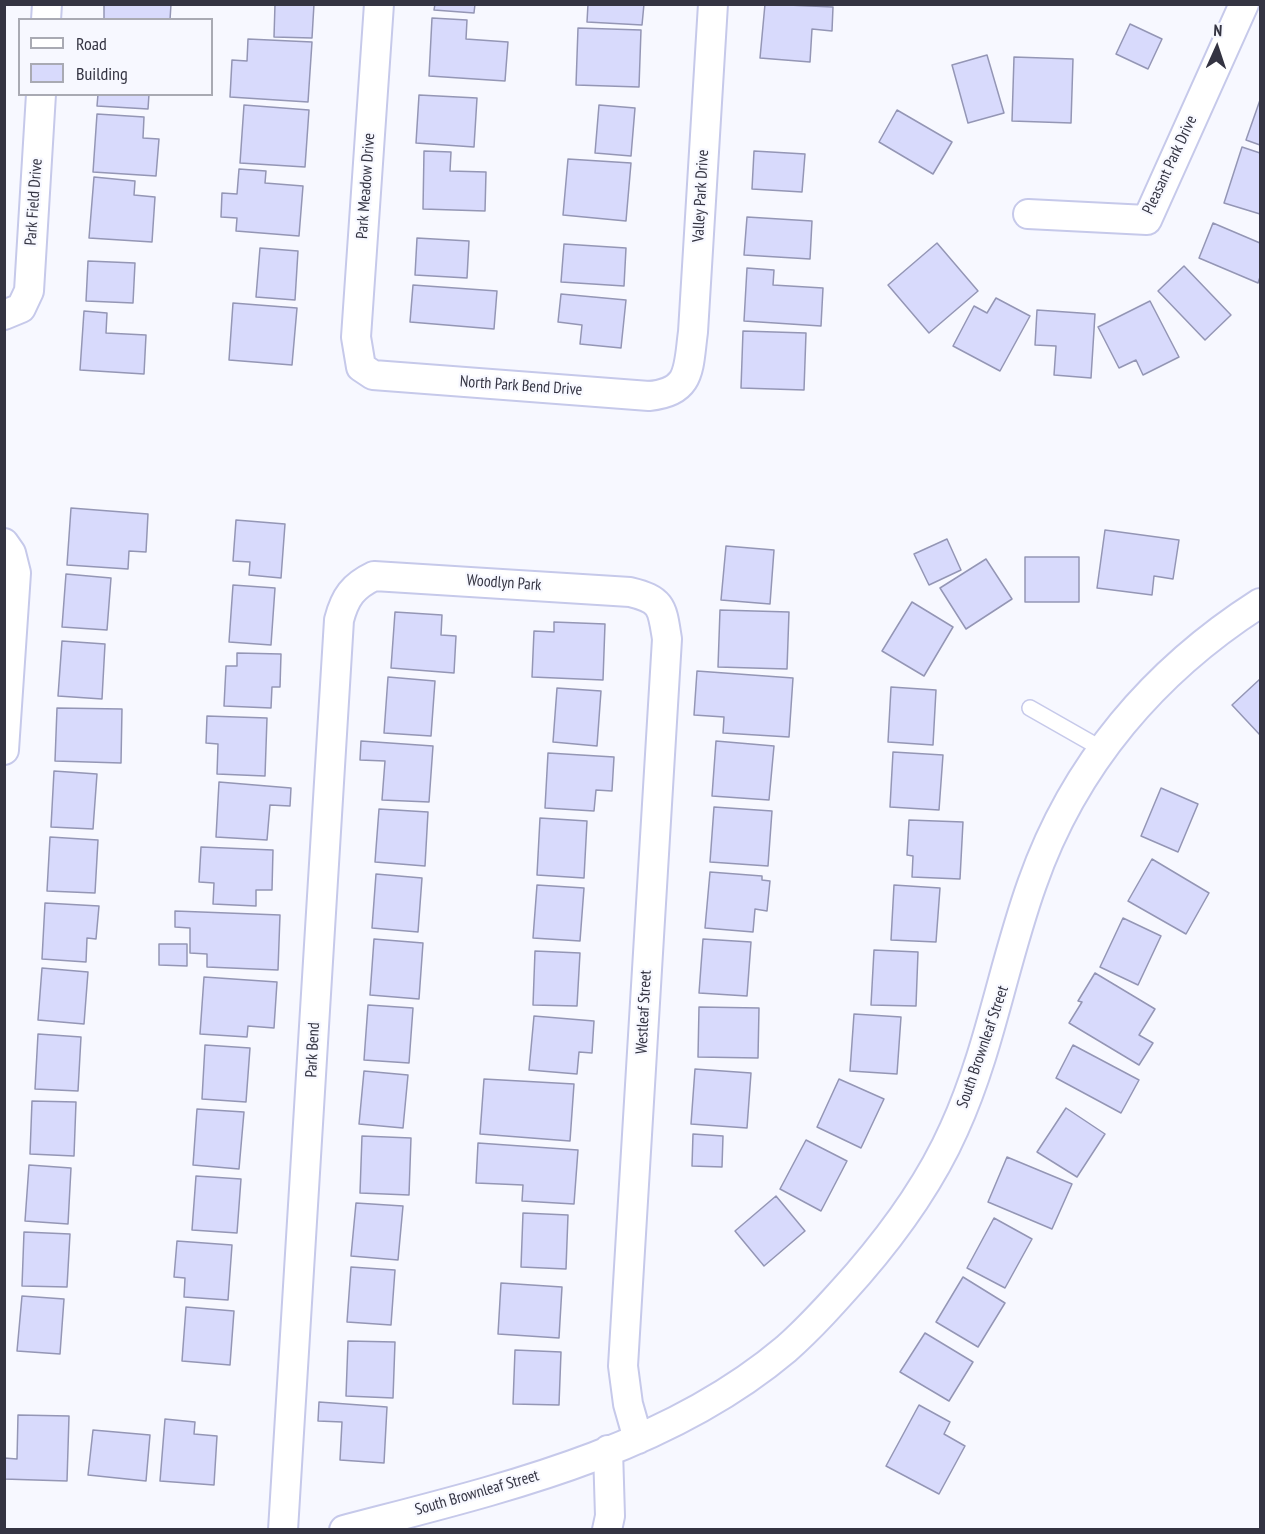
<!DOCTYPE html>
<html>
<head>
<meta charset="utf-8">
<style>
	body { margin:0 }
	#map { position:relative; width:1265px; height:1534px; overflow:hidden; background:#f7f8ff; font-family:"PT Sans Narrow",sans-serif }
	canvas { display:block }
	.frame { position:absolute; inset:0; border:6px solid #343442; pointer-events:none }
	.legend { position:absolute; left:18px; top:18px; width:195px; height:78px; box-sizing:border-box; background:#f7f8ff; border:2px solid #a9aab3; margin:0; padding:8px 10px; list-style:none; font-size:18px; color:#343442 }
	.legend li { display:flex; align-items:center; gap:12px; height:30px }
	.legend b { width:30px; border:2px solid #a9aab3 }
	.north { position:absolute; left:1187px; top:18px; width:60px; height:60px; -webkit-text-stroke:4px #f7f8ff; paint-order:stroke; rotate:3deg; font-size:16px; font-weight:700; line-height:24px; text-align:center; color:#343442 }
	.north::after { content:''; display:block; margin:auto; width:21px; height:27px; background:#343442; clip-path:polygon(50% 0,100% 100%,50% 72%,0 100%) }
</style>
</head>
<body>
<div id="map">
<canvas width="1265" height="1534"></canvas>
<div class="frame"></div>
<ul class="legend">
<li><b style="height:8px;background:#fff"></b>Road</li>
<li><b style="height:16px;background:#d8dafc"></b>Building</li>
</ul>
<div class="north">N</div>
</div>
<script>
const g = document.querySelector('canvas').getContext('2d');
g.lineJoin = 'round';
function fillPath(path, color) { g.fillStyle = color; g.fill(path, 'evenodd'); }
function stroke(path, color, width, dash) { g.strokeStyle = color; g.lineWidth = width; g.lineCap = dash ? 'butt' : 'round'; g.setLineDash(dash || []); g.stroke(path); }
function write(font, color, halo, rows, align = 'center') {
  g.font = font + ' "PT Sans Narrow",sans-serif'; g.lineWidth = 4.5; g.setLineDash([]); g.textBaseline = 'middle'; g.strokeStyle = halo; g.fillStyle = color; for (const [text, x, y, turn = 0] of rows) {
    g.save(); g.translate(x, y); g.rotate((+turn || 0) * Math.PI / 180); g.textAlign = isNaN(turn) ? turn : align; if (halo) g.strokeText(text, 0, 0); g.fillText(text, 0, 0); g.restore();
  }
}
const building = new Path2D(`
	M104 4H171L170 20H104Z
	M275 4H314L312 38 274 37Z
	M435 4H475L474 13 434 10Z
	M588 4H644L642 25 587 22Z
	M765 4 833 7 832 31 812 29 810 62 760 58Z
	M432 18 467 20 466 39 508 42 505 81 429 76Z
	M1130 24 1162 39 1148 69 1116 54Z
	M578 28 641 30 639 87 576 85Z
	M248 39 312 42 308 102 230 97 232 60 247 61Z
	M987 55 1004 113 968 123 952 65Z
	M1014 57 1073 59 1071 123 1012 121Z
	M98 94H149L148 109 97 106Z
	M419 95 477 98 474 147 416 143Z
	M1260 100V145L1246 140Z
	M244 105 309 110 305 167 240 163Z
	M599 105 635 108 631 156 595 153Z
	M897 110 952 142 933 174 879 142Z
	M97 114 144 117 143 138 159 139 156 176 93 172Z
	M1242 147 1260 153V214L1224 203Z
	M424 151 451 152 450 171 486 172 485 211 423 209Z
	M754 151 805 154 802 192 752 189Z
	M568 159 631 163 626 221 563 215Z
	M239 169 266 171 265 183 303 186 299 236 236 231 237 218 221 217 222 193 237 194Z
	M94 177 135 181 134 195 155 197 152 242 89 238Z
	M747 217 812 221 810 259 744 255Z
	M1213 223 1260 243V277L1258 283 1199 258Z
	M417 238 469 241 467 278 415 275Z
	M937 243 978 291 929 333 888 285Z
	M564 244 626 248 624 286 561 282Z
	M260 248 298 251 295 300 256 297Z
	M88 261 135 263 133 303 86 301Z
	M1184 266 1231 315 1205 340 1158 291Z
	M747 268 774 270 773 285 823 288 821 326 744 321Z
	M413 285 497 291 494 329 410 322Z
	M561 294 626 300 621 348 580 344 582 325 558 322Z
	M996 298 1030 316 1000 371 953 346 974 306 987 313Z
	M1150 301 1179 357 1143 375 1136 360 1119 368 1098 327Z
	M233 303 297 308 292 365 229 360Z
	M1037 310 1095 314 1091 378 1054 375 1056 346 1035 345Z
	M84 311 107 313 106 333 146 335 144 374 80 370Z
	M743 331 806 333 804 390 741 388Z
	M71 508 148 514 146 552 129 551 128 569 67 565Z
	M236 520 285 524 281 578 249 575 250 562 233 561Z
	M1105 530 1179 540 1173 579 1154 576 1152 595 1097 588Z
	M947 539 961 570 929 585 914 554Z
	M726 546 774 550 770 604 721 600Z
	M1025 557H1079V602H1025Z
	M986 559 1012 599 966 629 940 588Z
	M66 574 111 578 107 630 62 627Z
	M233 585 275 588 271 645 229 642Z
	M912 602 953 627 924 676 882 651Z
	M720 610 789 612 787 669 718 667Z
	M395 612 442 615 441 635 456 636 454 673 391 668Z
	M554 622 605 624 603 680 532 677 534 631 554 632Z
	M62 641 105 644 102 699 58 696Z
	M237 653 281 654 280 687H272L271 708 224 706 226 666H237Z
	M697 671 793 678 789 737 723 733 724 717 694 715Z
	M388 677 435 681 431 736 384 733Z
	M1260 679V735L1232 705Z
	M891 687 936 690 933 745 888 742Z
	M557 688 601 691 597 746 553 742Z
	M57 708 122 709 121 763 55 761Z
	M207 716 267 718 265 776 217 774 218 744 206 743Z
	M361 741 433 746 429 802 382 800 385 761 360 760Z
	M716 741 774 746 769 800 712 796Z
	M893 752 943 755 939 810 890 807Z
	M548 753 614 757 612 791 596 790 594 811 545 808Z
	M54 771 97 774 93 829 51 827Z
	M219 782 291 788 290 806 270 805 267 840 216 837Z
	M1161 788 1198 804 1178 852 1141 836Z
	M714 807 772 811 768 866 710 862Z
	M379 809 428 812 425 866 375 862Z
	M540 818 587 821 584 878 537 875Z
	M909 820 963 822 960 879 912 877 913 856 907 855Z
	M50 837 98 840 95 893 47 891Z
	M201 847 273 850 272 890H256V906L213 904 214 883 199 882Z
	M1152 859 1209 893 1186 934 1128 901Z
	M710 872 762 876V880L770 881 767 911 755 909 753 932 705 928Z
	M376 874 422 878 418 932 372 928Z
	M537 885 584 888 580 941 533 938Z
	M894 885 940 888 936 942 891 940Z
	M45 903 99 906 96 939 87 938 86 962 42 959Z
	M175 911 280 915 278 970 207 967V954L190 953V928L175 927Z
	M1123 918 1161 936 1138 985 1100 967Z
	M374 939 423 943 419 999 370 995Z
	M703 939 751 942 747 996 699 993Z
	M159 944H187V966L159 965Z
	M874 950 918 952 916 1006 871 1005Z
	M535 951 580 953 577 1006 533 1005Z
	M42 968 88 972 84 1024 38 1020Z
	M1095 973 1155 1009 1139 1035 1153 1043 1139 1065 1069 1023 1082 1002 1078 1001Z
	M204 977 277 982 274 1028 248 1026 247 1037 200 1034Z
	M368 1005 413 1008 409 1063 364 1060Z
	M699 1007 759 1008 758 1058 698 1057Z
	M854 1014 901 1017 897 1074 850 1071Z
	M534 1016 594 1021 592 1053 579 1052 577 1074 529 1070Z
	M38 1034 81 1037 78 1091 35 1089Z
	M205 1045 250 1048 246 1102 202 1099Z
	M1073 1045 1139 1080 1121 1113 1056 1078Z
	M695 1069 751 1073 747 1128 691 1124Z
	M364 1071 408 1075 403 1128 359 1124Z
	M484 1079 574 1084 570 1141 480 1134Z
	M839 1079 884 1099 861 1148 817 1127Z
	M32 1101 76 1102 74 1156 30 1154Z
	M1066 1108 1105 1134 1077 1177 1037 1152Z
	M197 1109 244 1112 239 1169 193 1165Z
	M693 1134 723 1136 722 1167 692 1166Z
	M362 1136 411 1138 409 1195 360 1193Z
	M806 1140 847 1161 821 1211 780 1189Z
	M478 1143 578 1150 574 1204 522 1201 523 1185 476 1183Z
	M1007 1157 1072 1184 1052 1229 988 1202Z
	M29 1165 71 1168 68 1224 25 1221Z
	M196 1176 241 1179 237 1233 192 1230Z
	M776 1196 805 1231 764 1266 735 1231Z
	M356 1203 403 1206 398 1260 351 1256Z
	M523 1213 568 1215 566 1269 521 1267Z
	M994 1218 1032 1239 1005 1288 967 1268Z
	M24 1232 70 1234 67 1287 22 1286Z
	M177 1241 232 1245 228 1300 184 1297 185 1278 174 1277Z
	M351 1267 395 1270 391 1325 347 1322Z
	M963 1277 1005 1303 978 1347 936 1322Z
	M501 1283 562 1287 559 1338 498 1334Z
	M22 1296 64 1299 60 1354 17 1351Z
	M186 1307 234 1311 230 1365 182 1361Z
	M925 1333 973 1362 949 1401 900 1372Z
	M348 1341 395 1342 393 1398 346 1396Z
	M515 1350 561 1352 559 1405 513 1404Z
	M319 1402 387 1407 384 1463 340 1460 342 1422 318 1421Z
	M919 1405 950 1422 944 1434 965 1446 939 1494 886 1466Z
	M18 1415 69 1416 67 1481 4 1479V1458L17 1459Z
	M165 1419 195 1422 194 1434 217 1436 214 1485 160 1481Z
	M93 1430 150 1435 146 1481 88 1475Z`);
fillPath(building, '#d8dafc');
stroke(building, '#9496b5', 1.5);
const lane = new Path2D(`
	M1030 708 1102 749`);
const street = new Path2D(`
	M379 4 356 337 361 367 373 375 649 396C692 392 688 368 693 332L713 4
	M46 20 47 4
	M1028 214 1147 220 1244 4
	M4 315 21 308 29 291 41 94
	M4 543 11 553 16 573 4 750
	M283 1530 339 620C345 597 353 586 374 576L630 592C663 600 662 608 667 639L623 1366 628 1404 638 1439
	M344 1530C496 1490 663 1453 786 1349 812 1326 835 1300 858 1274 896 1230 930 1183 954 1129 990 1050 1003 965 1032 884 1074 764 1155 670 1260 603
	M607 1530 610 1516 608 1450`);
stroke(lane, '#c6c9ea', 18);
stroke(street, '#c6c9ea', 32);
stroke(lane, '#fff', 15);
stroke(street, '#fff', 28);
write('16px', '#343442', '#f7f8ff', [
	["Pleasant Park Drive",1170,165,-65],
	["Park Meadow Drive",366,186,-86],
	["Valley Park Drive",701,196,-87],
	["Park Field Drive",34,202,-86],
	["North Park Bend Drive",521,386,4],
	["Woodlyn Park",504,583,4],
	["Westleaf Street",644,1012,-87],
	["South Brownleaf Street",983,1047,-71],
	["Park Bend",313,1050,-87],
	["South Brownleaf Street",477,1493,-16]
]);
</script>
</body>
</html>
